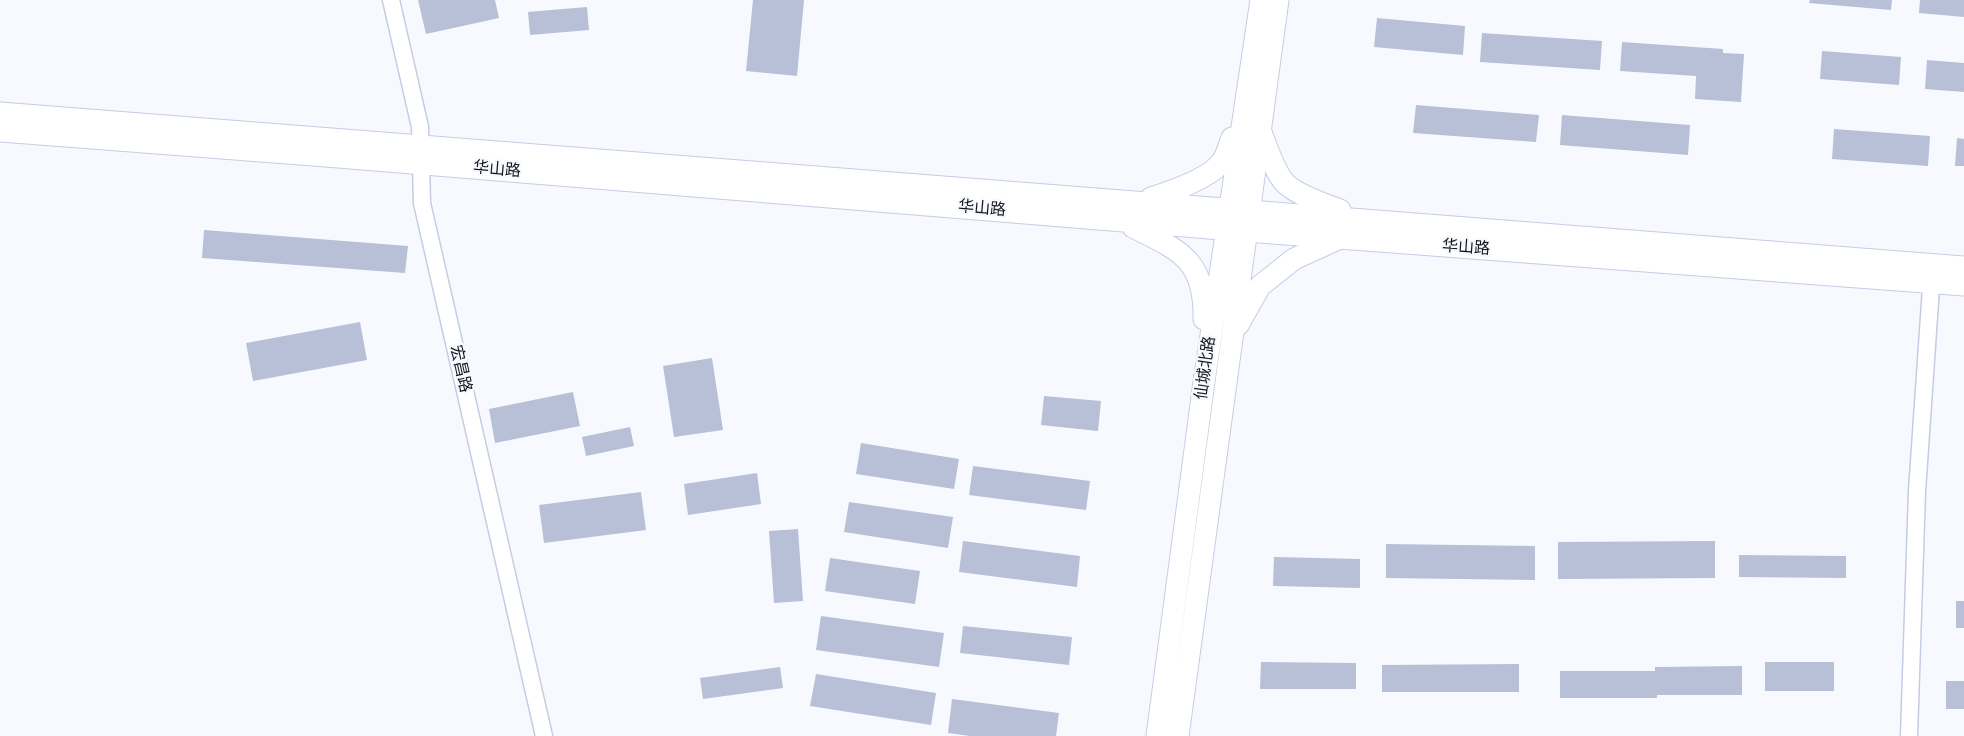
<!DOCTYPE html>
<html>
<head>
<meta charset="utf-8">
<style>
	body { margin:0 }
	canvas { display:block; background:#f7f9fe }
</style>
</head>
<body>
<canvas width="1964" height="736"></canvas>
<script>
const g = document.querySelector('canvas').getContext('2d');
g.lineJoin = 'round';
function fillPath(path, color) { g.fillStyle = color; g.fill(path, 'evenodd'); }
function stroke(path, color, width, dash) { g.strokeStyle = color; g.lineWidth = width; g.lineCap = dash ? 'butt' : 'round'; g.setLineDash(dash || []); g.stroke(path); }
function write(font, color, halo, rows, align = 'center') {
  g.font = font + ' "DejaVu Sans","Noto Sans SC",sans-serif'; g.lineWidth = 4.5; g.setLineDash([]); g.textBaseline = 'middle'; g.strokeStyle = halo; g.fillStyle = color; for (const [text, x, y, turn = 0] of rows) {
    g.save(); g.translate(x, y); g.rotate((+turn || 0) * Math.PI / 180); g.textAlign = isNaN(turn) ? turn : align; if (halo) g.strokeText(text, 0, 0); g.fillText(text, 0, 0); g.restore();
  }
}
fillPath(new Path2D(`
	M418 0H495L499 18 426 34Z
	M753 0H804L797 76 746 71Z
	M1810 0H1892L1891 10 1809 3Z
	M1920 0H1964V17L1919 13Z
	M587 7 589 30 530 35 528 12Z
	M1377 18 1465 26 1463 55 1374 47Z
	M1482 33 1602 41 1600 70 1480 62Z
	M1622 42 1723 49V53L1744 54 1741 102 1695 99 1696 76 1620 71Z
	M1822 51 1901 57 1899 85 1820 79Z
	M1927 60 1964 63V92L1925 89Z
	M1416 105 1539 115 1536 142 1413 133Z
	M1562 115 1690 125 1688 155 1560 145Z
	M1834 129 1930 136 1928 166 1832 159Z
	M1957 138 1964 139V166H1955Z
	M204 230 408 246 405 273 202 258Z
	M360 322 367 360 253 381 246 343Z
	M712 358 723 430 674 437 663 366Z
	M573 392 580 426 495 443 489 409Z
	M1044 396 1101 401 1098 431 1041 425Z
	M630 427 634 446 586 456 582 437Z
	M861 443 959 459 954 489 856 474Z
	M973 466 1090 481 1086 510 969 495Z
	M757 473 761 504 688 515 684 484Z
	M641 492 646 530 544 543 539 505Z
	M849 502 953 517 948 548 844 532Z
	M798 529 803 601 774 603 769 531Z
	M963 541 1080 556 1077 587 959 572Z
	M1715 541V578L1558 579V542Z
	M1386 544 1535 546V580L1386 578Z
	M1739 555 1846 556V578L1739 577Z
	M1274 557 1360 559V588L1273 586Z
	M830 558 920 571 915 604 825 591Z
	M1956 601H1964V628H1956Z
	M821 616 944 633 939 667 816 650Z
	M963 626 1072 637 1069 665 960 653Z
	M1261 662 1356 663V689H1260Z
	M1765 662H1834V691H1765Z
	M1519 664V692H1382V665Z
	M1742 666V695H1657V698H1560V671H1655V667Z
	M780 667 783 688 703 699 700 678Z
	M816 674 936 693 931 725 810 706Z
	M1946 681H1964V709H1946Z
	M952 699 1059 713 1056 736H970L948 733Z`), '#b7c0d7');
const minor = new Path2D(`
	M391 0 420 127 422 203 544 736
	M1909 736 1917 491 1932 273`);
const major = new Path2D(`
	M0 113 1964 267
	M0 131 326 156 1246 231 1964 285
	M1261 132C1266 145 1275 173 1285 183 1295 194 1326 205 1340 210
	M1151 198C1170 192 1212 178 1223 160 1227 154 1229 145 1232 138
	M1133 227C1181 251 1205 260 1204 319
	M1238 325 1260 286 1294 259 1338 239
	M1157 736 1204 382 1261 0
	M1178 736 1278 0`);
stroke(minor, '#c4cde5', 19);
stroke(major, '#c4cde5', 23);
stroke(minor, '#fff', 16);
stroke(major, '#fff', 21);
write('16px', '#14171f', '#f7f9fe', [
	["华山路",497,170,5],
	["华山路",982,209,5],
	["华山路",1466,248,4],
	["仙城北路",1206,368,-82],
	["宏昌路",460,369,77]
]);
</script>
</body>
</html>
